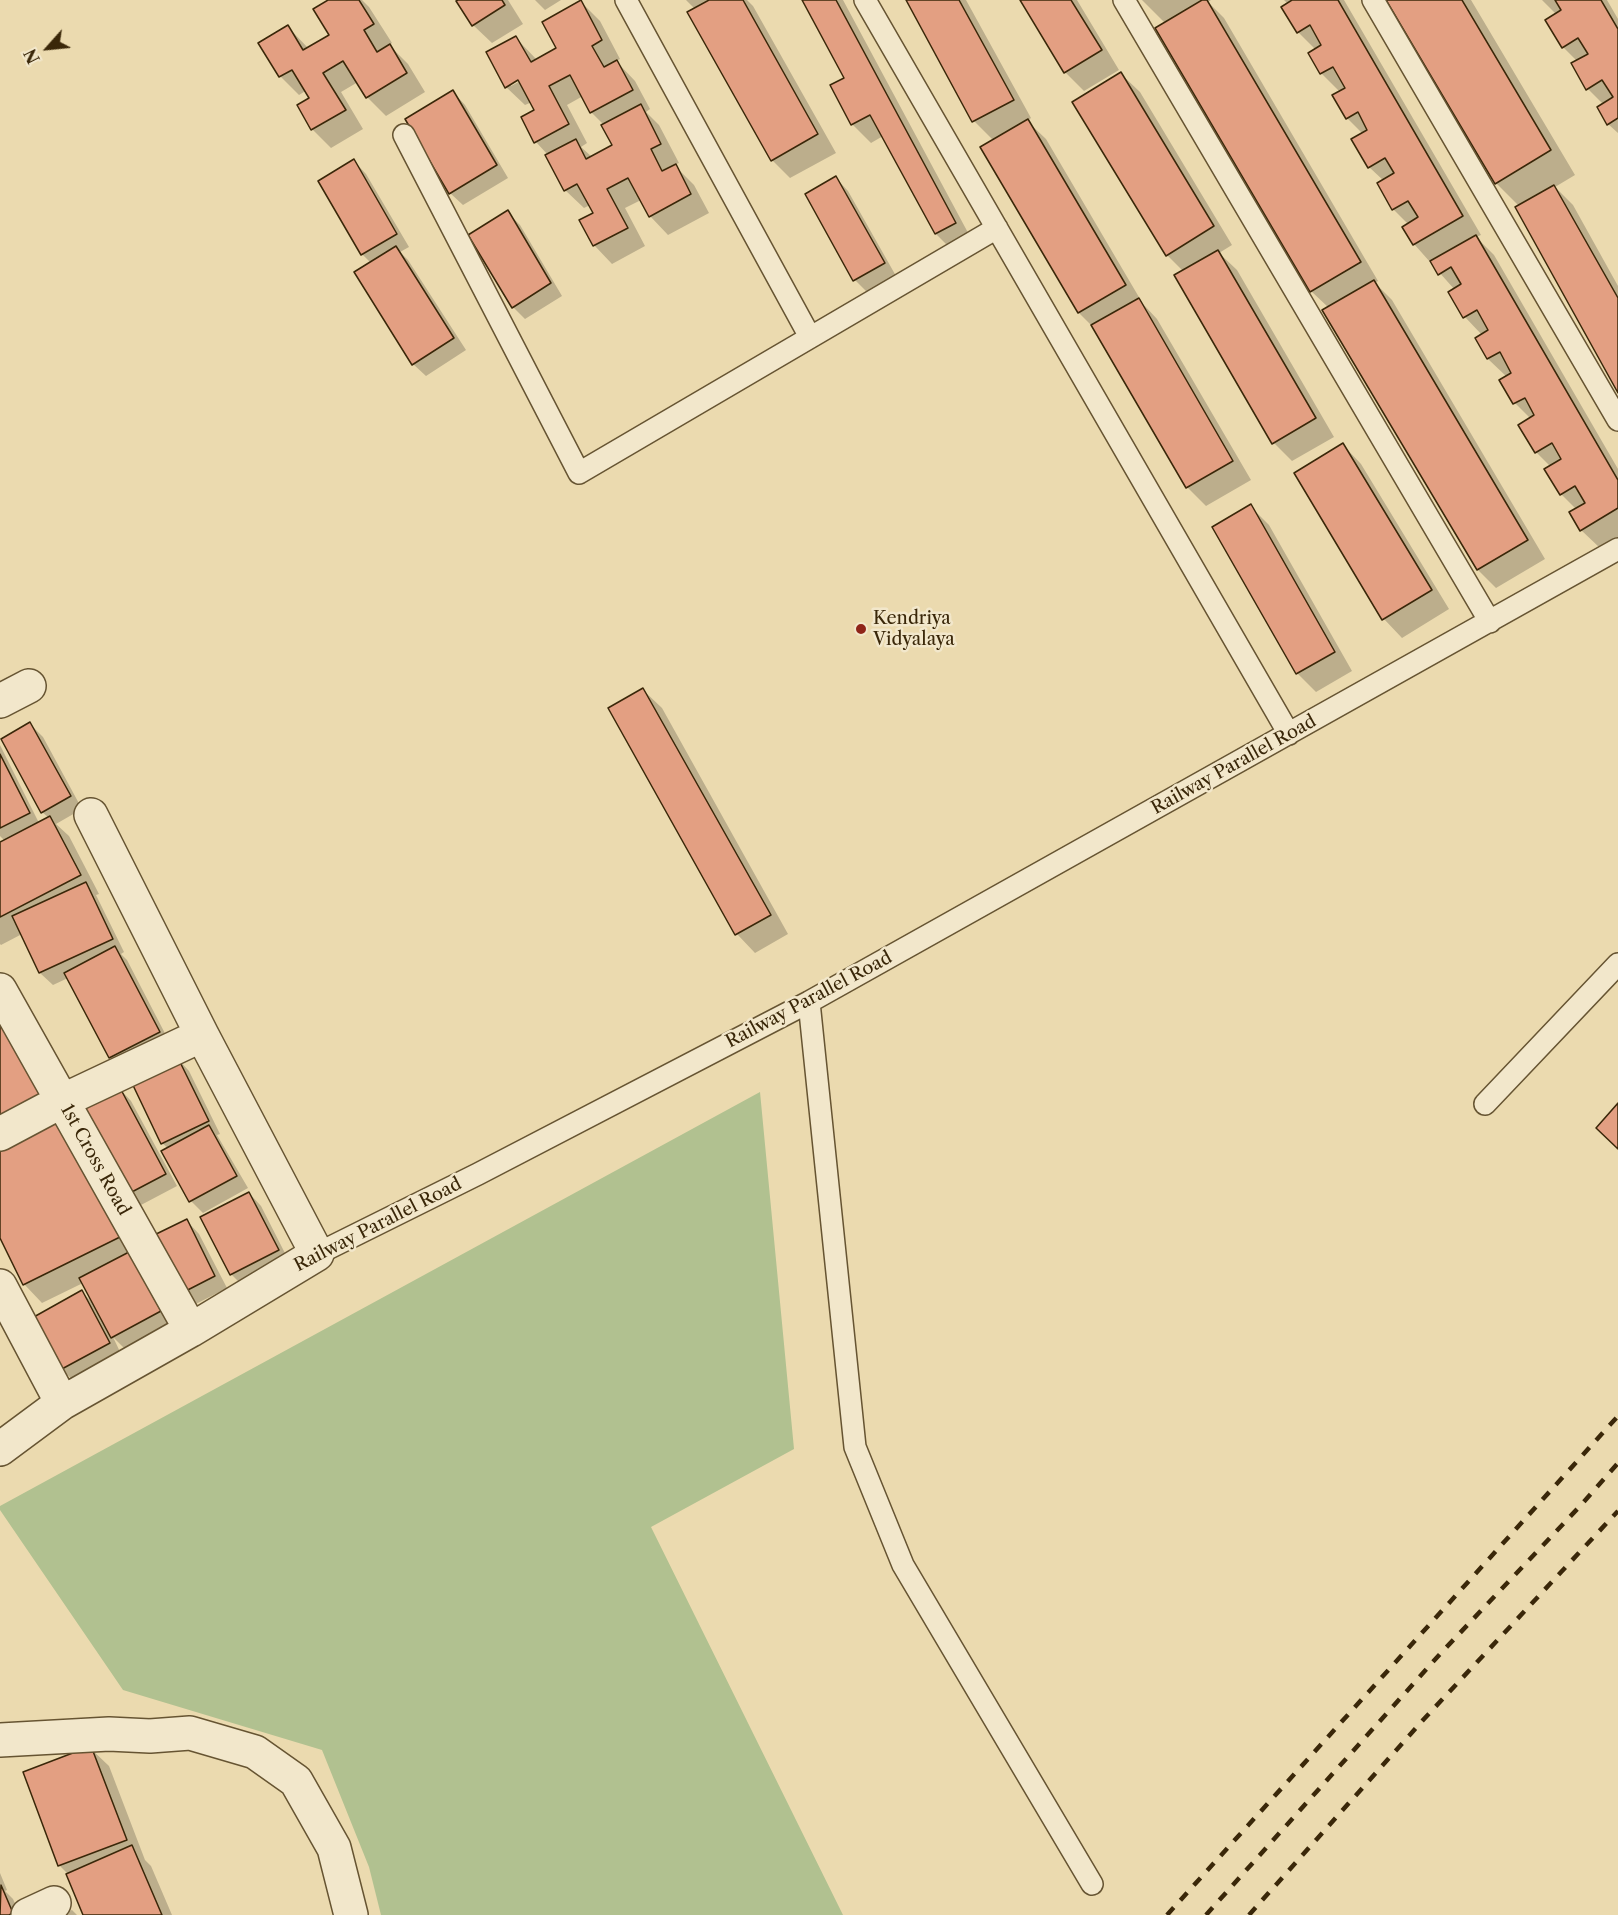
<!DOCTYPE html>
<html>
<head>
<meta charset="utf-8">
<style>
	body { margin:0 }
	#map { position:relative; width:1618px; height:1915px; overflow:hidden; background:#ebdaaf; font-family:"Libre Caslon Text",serif }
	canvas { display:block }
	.north { position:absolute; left:18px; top:18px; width:60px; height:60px; -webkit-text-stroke:4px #f2e7cb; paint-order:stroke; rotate:243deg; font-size:16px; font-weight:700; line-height:24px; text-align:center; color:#3a2709 }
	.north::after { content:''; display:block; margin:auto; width:21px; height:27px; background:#3a2709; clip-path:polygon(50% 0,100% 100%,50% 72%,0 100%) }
</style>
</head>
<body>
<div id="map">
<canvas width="1618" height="1915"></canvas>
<div class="north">N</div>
</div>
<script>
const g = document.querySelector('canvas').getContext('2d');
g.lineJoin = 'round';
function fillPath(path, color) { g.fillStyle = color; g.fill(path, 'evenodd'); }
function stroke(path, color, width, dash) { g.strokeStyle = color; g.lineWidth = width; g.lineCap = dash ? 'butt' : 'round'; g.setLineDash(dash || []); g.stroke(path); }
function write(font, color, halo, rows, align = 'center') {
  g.font = font + ' "Libre Caslon Text",serif'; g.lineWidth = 5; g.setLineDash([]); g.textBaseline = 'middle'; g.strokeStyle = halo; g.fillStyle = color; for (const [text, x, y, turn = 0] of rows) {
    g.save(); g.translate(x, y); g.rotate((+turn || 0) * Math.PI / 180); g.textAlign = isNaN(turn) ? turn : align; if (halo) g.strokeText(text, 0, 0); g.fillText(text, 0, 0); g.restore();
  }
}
fillPath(new Path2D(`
	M760 1092 794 1449 651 1527 843 1915H381L369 1867 322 1750 123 1690 0 1510V1506Z`), '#b1c190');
fillPath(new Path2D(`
	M331 0H362L369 7 392 43 389 45 408 64 425 92 386 116 367 97 358 82 341 92 363 129 331 148 313 130 299 106 311 98 307 90 299 95 280 76 288 27 308 48 331 35Z
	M461 0H508L523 24 492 43 473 25Z
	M535 0H561L545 10Z
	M686 0H747L753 6 836 153 790 178 772 160 696 10Z
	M804 0H843L973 242 954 252 936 234 883 136 871 143 852 124 846 79Z
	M908 0H966L1031 118 1027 121 1046 139 1143 304 1157 319 1251 480 1206 506 1187 487 1095 329 1079 313 982 148 994 141 974 121Z
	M1022 0H1077L1119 70 1084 91 1065 72Z
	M1142 0H1211L1208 2 1224 18 1378 281 1375 283 1392 300 1545 559 1496 588 1478 570 1324 310 1329 308 1311 291 1165 23Z
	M1284 0H1344L1481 235 1476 237 1494 255 1618 469V538L1600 548 1581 530 1577 510 1561 494 1551 467 1536 452 1531 419 1515 403 1507 377 1488 359 1477 338 1482 335 1465 317 1450 293 1455 290 1414 244 1404 228 1409 225 1393 209 1384 181 1369 167 1363 134 1347 118 1340 92 1321 73 1316 50 1298 32 1288 4Z
	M1388 0H1471L1575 175 1555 187 1573 205 1618 286V390L1519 206 1496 183Z
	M1542 0H1607L1618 19V133L1608 124 1604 105 1588 89 1577 61 1563 47 1556 14Z
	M581 2 600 21 620 59 616 61 635 81 650 109 646 112 659 125 679 163 674 165 694 185 709 213 668 235 650 216 641 200 625 208 645 246 612 264 594 245 595 214 590 205 584 208 565 190 548 155 536 142V110L532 102 525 105 506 87 516 38 537 60 558 49ZM524 75 526 78 511 86V83ZM583 96 591 112 604 125 614 146 592 157 581 147 587 143 567 105Z
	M1121 74 1140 92 1232 245 1219 253 1237 270 1334 437 1292 461 1274 443 1184 272 1167 255Z
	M453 92 465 105 508 178 463 205 450 193Z
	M354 161 366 174 409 247 400 252 408 260 466 350 426 376 413 364 371 263 362 254Z
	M836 178 848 191 896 276 867 292 855 280Z
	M507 212 520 225 562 296 525 319 513 307Z
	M1343 445 1361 464 1449 609 1402 638 1384 619Z
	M1250 506 1269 525 1352 671 1316 692 1297 673Z
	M643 690 662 708 788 934 755 953 737 934 610 709Z
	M30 724 43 737 82 809 56 824 69 836 99 894 96 895 124 952 121 954 127 960 171 1045 123 1070 110 1057 68 978 53 985 40 973 22 934 1 945 0 944V840L2 843 5 841 0 836V745L39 823 49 818 42 812Z
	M0 1011 172 1324 125 1349 113 1337 122 1356 74 1381 61 1369 82 1292 93 1303 83 1283 42 1303 24 1284 0 1235Z
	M177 1058 189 1071 220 1134 217 1135 248 1188 203 1213 191 1201 169 1149 162 1143Z
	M119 1088 131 1101 177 1186 141 1205 129 1193Z
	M249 1193 261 1206 290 1263 244 1287 231 1274Z
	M187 1221 199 1234 227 1288 190 1307 177 1295Z
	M90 1748 109 1766 145 1860 151 1866 172 1915H85L68 1874 59 1865Z
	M0 1873 7 1890 5 1891 13 1899 20 1915H0Z
	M72 1910 77 1915H59Z`), '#0003');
const building = new Path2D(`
	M328 0H359L374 24 364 30 377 52 390 44 407 73 366 98 343 61 323 73 346 110 311 130 297 105 309 98 292 70 279 77 258 43 288 25 303 50 329 35 313 9Z
	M458 0H502L505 5 472 26 456 1Z
	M581 0 602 40 592 46 604 67 617 60 633 90 590 113 570 75 549 86 569 124 534 143 521 117 534 110 518 80 505 88 486 52 516 36 531 62 556 48 542 22Z
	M709 0H743L818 134 771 161 687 12Z
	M802 0H836L956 223 935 234 870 115 851 125 830 85 844 78Z
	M906 0H959L1014 100 972 122Z
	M1020 0H1071L1102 50 1064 73Z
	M1202 0H1207L1361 262 1310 292 1155 28Z
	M1292 0H1338L1463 216 1413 245 1402 227 1418 217 1408 201 1392 210 1377 183 1394 173 1385 158 1368 168 1351 139 1367 130 1358 112 1346 119 1332 95 1345 88 1333 67 1320 74 1308 53 1321 45 1310 25 1297 33 1281 7Z
	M1386 0H1462L1551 150 1495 184Z
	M1555 0H1601L1618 29V118L1607 125 1597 107 1613 97 1602 80 1586 90 1571 63 1588 54 1578 38 1562 48 1545 20 1561 10Z
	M1121 72 1214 226 1166 256 1072 102Z
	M453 90 497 165 449 194 405 119Z
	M641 104 661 144 651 149 662 171 676 164 691 194 649 217 628 178 607 189 628 228 593 246 579 220 593 213 577 184 564 191 545 155 576 139 586 159 612 145 601 125Z
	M1028 119 1126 285 1078 313 980 147Z
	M354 159 397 234 361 255 318 181Z
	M836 176 885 263 853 281 805 194Z
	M1554 185 1618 298V393L1515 207Z
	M508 210 551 283 512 308 468 235Z
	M1476 235 1618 480V508L1580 531 1569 512 1585 503 1575 486 1560 495 1544 469 1561 459 1552 443 1535 453 1518 425 1534 415 1525 398 1513 404 1499 380 1511 373 1500 352 1487 359 1475 338 1488 330 1477 310 1463 318 1448 292 1461 284 1451 267 1438 275 1430 261Z
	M396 246 454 338 412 365 354 272Z
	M1218 250 1316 418 1272 444 1174 275Z
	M1374 280 1528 540 1477 570 1322 310Z
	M1139 298 1233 461 1186 488 1091 325Z
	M1343 443 1432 590 1382 620 1294 473Z
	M1251 504 1335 652 1296 674 1212 527Z
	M643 688 771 915 735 935 608 708Z
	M30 722 71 796 41 813 1 739Z
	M0 754 30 813 0 828Z
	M50 816 81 875 0 917V842Z
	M86 882 113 939 39 973 12 916Z
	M115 946 160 1032 109 1058 64 973Z
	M0 1010 47 1098 0 1122Z
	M177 1056 209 1121 161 1144 130 1079Z
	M119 1086 166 1174 128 1194 81 1107Z
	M1618 1103V1149L1596 1128Z
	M60 1111 120 1237 23 1285 0 1238V1140Z
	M209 1125 237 1176 189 1202 161 1151Z
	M249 1192 279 1250 230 1275 200 1217Z
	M187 1219 215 1276 176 1296 148 1238Z
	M129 1252 161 1311 111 1338 79 1278Z
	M82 1290 110 1343 60 1370 32 1318Z
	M91 1746 127 1840 58 1866 23 1772Z
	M132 1845 162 1915H83L66 1874Z
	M1 1885 13 1913 9 1915H0Z`);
fillPath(building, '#e39f82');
stroke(building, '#3a2709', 1.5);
const lane = new Path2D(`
	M626 0 810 337
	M865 0 1289 734
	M1124 0 1490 622
	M1373 0 1618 420
	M404 135 579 473 997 228
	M809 1002 855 1447 903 1565 1092 1884
	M1485 1104 1618 964
	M317 1254 478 1174 809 1002 1618 549`);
const street = new Path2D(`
	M0 701 29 686
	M0 990 191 1330
	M0 1134 62 1101 202 1035
	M0 1286 62 1403
	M0 1449 62 1403 191 1330 317 1254 202 1035 91 815
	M0 1740 109 1734 150 1736 190 1733 255 1752 296 1781 334 1848 351 1915
	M28 1915 54 1903`);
stroke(lane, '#665432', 24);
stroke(street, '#665432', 36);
stroke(lane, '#f2e7cb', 21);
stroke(street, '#f2e7cb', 33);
stroke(new Path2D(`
	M1167 1915 1618 1416
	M1206 1915 1440 1654 1582 1504 1618 1463
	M1249 1915 1424 1719 1618 1511`), '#3a2709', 4.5, [10, 10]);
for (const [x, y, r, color] of [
	[861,629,6,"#8f2418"]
]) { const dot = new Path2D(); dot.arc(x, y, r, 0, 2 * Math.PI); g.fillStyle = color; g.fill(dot); stroke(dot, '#f2e7cb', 2); }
write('18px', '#3a2709', '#f2e7cb', [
	["Kendriya",873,619],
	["Vidyalaya",873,640]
], 'left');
write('18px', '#3a2709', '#f2e7cb', [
	["Railway Parallel Road",1234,765,-29],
	["Railway Parallel Road",809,1000,-28],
	["1st Cross Road",95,1160,61],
	["Railway Parallel Road",378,1225,-27]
]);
</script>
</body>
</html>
